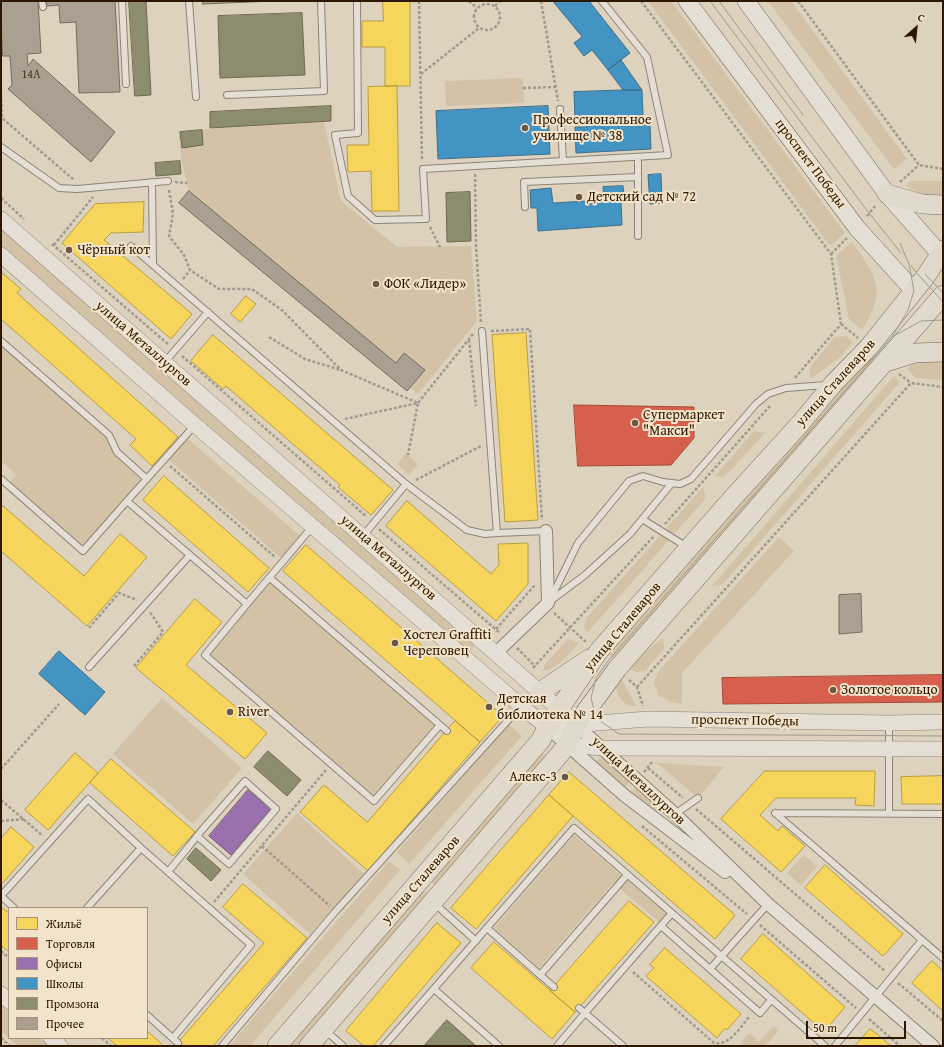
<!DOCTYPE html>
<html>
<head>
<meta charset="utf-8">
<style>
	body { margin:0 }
	#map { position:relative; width:944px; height:1047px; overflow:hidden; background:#ddd2bd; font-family:"Gentium Book Plus",serif }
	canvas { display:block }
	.frame { position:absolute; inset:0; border:2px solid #2f1600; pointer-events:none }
	.legend { position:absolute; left:8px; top:907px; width:140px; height:132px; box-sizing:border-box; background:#f2e4cb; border:1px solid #a4927a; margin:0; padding:5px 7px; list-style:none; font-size:12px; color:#2f1600 }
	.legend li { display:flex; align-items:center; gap:8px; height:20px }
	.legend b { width:20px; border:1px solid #a4927a }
	.north { position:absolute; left:896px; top:8px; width:40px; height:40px; -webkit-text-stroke:3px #f2e4cb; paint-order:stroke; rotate:27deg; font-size:11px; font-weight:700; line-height:16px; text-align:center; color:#2f1600 }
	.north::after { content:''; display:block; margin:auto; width:14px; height:18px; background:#2f1600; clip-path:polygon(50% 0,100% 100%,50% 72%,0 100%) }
	.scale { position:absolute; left:806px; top:1021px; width:100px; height:18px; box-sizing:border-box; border:2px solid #2f1600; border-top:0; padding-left:5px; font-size:12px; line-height:14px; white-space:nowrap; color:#2f1600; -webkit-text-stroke:3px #f2e4cb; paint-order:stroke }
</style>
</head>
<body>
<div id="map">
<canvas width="944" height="1047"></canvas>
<div class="frame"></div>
<ul class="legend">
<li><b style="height:11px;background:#f6d55c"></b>Жильё</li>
<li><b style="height:11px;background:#d6604d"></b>Торговля</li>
<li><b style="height:11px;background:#9970ab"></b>Офисы</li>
<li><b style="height:11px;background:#4393c3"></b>Школы</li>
<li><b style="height:11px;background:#8c8c6e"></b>Промзона</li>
<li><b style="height:11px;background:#a9a091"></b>Прочее</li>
</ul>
<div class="north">С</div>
<div class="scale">50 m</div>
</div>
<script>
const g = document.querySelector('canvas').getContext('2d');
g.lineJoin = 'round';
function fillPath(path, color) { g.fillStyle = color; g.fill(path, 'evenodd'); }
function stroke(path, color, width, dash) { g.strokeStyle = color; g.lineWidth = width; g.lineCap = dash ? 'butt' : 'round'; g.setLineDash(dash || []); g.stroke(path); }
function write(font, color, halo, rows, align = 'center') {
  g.font = font + ' "Gentium Book Plus",serif'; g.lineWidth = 4; g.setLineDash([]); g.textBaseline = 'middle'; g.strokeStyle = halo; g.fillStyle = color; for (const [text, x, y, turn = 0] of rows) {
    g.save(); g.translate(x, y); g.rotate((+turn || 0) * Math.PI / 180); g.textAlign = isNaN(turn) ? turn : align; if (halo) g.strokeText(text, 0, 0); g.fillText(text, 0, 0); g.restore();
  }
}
fillPath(new Path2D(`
	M648 1H671L845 233 830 246Z
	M768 1H791L907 159 894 169Z
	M523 78 524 103 446 106 445 81Z
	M324 122 341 201 397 247 471 246 477 321 418 394 411 388 407 391 179 203 189 191 181 158 179 131Z
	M910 181H943V197C929 196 918 194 906 186Z
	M1 229 472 641 474 647 470 651 464 649 1 245Z
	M852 242C877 276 887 292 862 330L849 319 836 255Z
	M846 336 853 342 838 359 810 379V367L835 337Z
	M1 344 108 436 116 454 145 479 83 548 9 482 16 475 1 461Z
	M870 355 876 361 615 660 609 654Z
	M943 358V380L916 378 907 369 916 362Z
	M894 376 900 382 723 584 712 586Z
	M754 431 765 433 731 470 723 477 715 476Z
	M187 438 300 536 281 558 169 460Z
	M406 453 418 464 409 475 397 464Z
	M703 487 706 498 588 632 584 629 585 620Z
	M779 537 794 551 682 673V704L671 702 659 696 654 683 658 672Z
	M270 578 440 725 374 801 205 655Z
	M663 638 664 649 645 671 636 672 628 668 636 659Z
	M568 639 579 643C569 654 559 668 543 671L545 664Z
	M621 678 636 706C624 707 619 699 616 688Z
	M162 698 242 768 193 824 113 754Z
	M509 724 522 736 409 864 397 852Z
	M543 753 550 759 437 887 431 882Z
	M605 758 631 780 624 789 596 764 598 759Z
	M657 763 724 767 698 798Z
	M637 786 651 799 660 814 646 806 630 794Z
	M297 813 364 874 310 934 243 874Z
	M574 835 667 914 659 922 613 883 539 968 494 928Z
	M804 855 817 866 801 885 787 873Z
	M389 861 400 870 250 1046H229Z
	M423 890 430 896 302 1046H288Z
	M1 1004 9 1011V1038L1 1031Z
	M773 1026 779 1030 765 1046H745L740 1043 749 1033 759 1042Z
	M9 1038H40L49 1046H18Z`), '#d3c2a5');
const homes = new Path2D(`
	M383 1H410V86H385V47H362V21H383Z
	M397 86 399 211H372L371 171 348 172 347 145H369L368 87Z
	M144 202 143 232 111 233 104 240 192 314 171 339 62 243 95 204Z
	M1 272 21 289 17 293 178 437 152 466 130 445 136 439 1 319Z
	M246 296 256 304 240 322 231 314Z
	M526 333 538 520 505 522 492 335Z
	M213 335 393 490 371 515 338 487 340 485 226 386 223 389 191 361Z
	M164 476 269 568 248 592 143 500Z
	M407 501 491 574 499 565 498 544 528 543V584L496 621 386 526Z
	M3 506 84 576 120 534 147 557 87 626 1 551V509Z
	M306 545 503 716 480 742 283 571Z
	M195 599 222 622 186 665 267 733 245 759 136 668Z
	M455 721 480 742 368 871 300 812 324 785 367 822Z
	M75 753 98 773 48 830 25 810Z
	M111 759 195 832 173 856 90 783Z
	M765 771H875L874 806 855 805 856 798H776L760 815 778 831 782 826 805 846 781 872 721 819Z
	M569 772 735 915 715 939 549 795Z
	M943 776V804H902L901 777Z
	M549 795 573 816 476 929 451 908Z
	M11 827 34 847 1 885V839Z
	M825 865 903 934 883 956 805 888Z
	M243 884 307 938 213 1046H175L264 943 223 907Z
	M629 901 654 922 575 1012 550 991Z
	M1 907 9 913V952L1 945Z
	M437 923 461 943 373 1046H364L346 1031Z
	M763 934 845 1007 824 1032 741 959Z
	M494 942 575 1012 552 1039 471 968Z
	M665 948 741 1014 727 1030 725 1028 717 1038 646 976 654 968 650 965Z
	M932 961 943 971V1011L912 983Z
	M870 1029 877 1034 891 1046H855Z
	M147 1031 164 1046H117L108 1038H147Z`);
fillPath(homes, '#f6d55c');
stroke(homes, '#ba9c40', 1);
const shops = new Path2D(`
	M574 405 694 407V438L671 465 578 466Z
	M943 675V702L723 704 722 678Z`);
fillPath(shops, '#d6604d');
stroke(shops, '#a44a36', 1);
const offices = new Path2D(`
	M248 790 271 809 231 855 209 836Z`);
fillPath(offices, '#9970ab');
stroke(offices, '#795578', 1);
const schools = new Path2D(`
	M553 1H589L630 53 608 70 592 50 584 56 574 43 582 37Z
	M621 60 642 90H623L608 70Z
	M623 90H642L643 115 636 116V126L650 125 651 149 576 153 575 127H587V116L575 117 574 92Z
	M548 106 550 154 438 159 436 111Z
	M661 174 662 203 650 204 648 175Z
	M623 186 625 202H621L622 225 538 231 537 208H531L530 190 551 188 553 203 604 200 603 187Z
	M59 651 105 692 85 715 39 674Z`);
fillPath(schools, '#4393c3');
stroke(schools, '#3d6e88', 1);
const industry = new Path2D(`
	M129 1H146L151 95 135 96Z
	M302 13 305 75 220 78 218 16Z
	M331 106V121L210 128V112Z
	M202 130 203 145 182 148 180 132Z
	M180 161 181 174 156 176 155 163Z
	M470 192 471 241 447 242 446 193Z
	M268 751 301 780 287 796 254 767Z
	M196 848 221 870 211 881 187 859Z
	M447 1020 476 1046H424Z`);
fillPath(industry, '#8c8c6e');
stroke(industry, '#70694d', 1);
const building = new Path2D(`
	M1 1H38L41 53 27 54 28 66 33 59 115 132 91 162 8 89 12 85 10 56H3Z
	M47 1H115L120 92 79 93 76 22 60 23 59 5 47 6Z
	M203 1H274L203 4Z
	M189 191 396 363 404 353 425 370 407 391 179 203Z
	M861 594 862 632 839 634V595Z`);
fillPath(building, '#a9a091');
stroke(building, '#756b5d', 1);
const service = new Path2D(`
	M42 1 43 7
	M122 1 126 84
	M189 1 196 97
	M357 1 358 133 335 135 348 196 375 220 426 219 423 169 668 155 647 57 602 1
	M227 95 324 91 321 1
	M560 109 563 161
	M1 147 59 188 77 189 168 181
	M152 182 153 265 406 484 467 530 485 534 497 533 482 331
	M525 207 524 182 638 177
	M638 236V157
	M131 246 153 265
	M1 341 109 435 117 452 147 479
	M164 363 208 312
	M195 425 127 501 247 604 312 527
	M1 479 83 551 127 501
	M642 519 687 547
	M497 533 546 531
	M363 536 406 484
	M551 598 578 543 629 481 643 476 663 482 680 484 691 479 756 404 768 394 786 388 826 385
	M549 602 585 575 630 534 672 483
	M247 604 205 655 374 801 440 725 270 578
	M89 667 190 555
	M440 725 447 731
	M775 813 943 958
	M775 813 943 814
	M889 813V723
	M675 814 698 798
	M168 872C179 858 191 844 202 830L245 781 276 809 229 864 197 836
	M434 903 476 941
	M14 908 1 896 88 799 141 848
	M87 908 141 848 251 945 173 1038
	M661 926 760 1013 771 1000
	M487 928 540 975 627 875
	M710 969 768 904
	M540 975 554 987
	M434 989 499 1046
	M147 1015 178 1043
	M326 1031 343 1046
	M222 1046 335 912 521 706 538 693
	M384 1046 574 828 825 1046
	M557 1046 585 1013 579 1008
	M623 1046 585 1013 672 913
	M835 1046 922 940`);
const minor = new Path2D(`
	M496 653 548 603 546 531
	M576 725 675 814 768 904 933 1046
	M547 727 624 795 725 872`);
const tertiary = new Path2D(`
	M1 219C189 385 379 550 567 716
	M1 255 195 425 521 706 547 727 648 719 889 723 943 722
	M567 745 603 748 943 749
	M1 994 9 1001
	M51 1038 60 1046`);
const secondary = new Path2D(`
	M687 1 857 228 914 291
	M746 1 887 194 940 254`);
const primary = new Path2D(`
	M887 194 922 204 943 205
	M886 362 915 353 943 352
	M540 692 589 659
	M277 1046 541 740 547 727 598 652 730 501 800 424 833 384 869 347 926 276 943 250
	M309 1046 559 755 567 745 576 725 617 669 943 295`);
stroke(service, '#8e8476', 8);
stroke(minor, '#8e8476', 14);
stroke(tertiary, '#8e8476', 16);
stroke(secondary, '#756b5d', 18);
stroke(primary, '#756b5d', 20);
stroke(new Path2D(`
	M419 1 422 161
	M469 1 477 8
	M541 1 558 101
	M641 1 831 254 841 324 794 379
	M798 1 919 165 943 169
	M474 17a13 13 0 1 1 26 0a13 13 0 1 1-26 0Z
	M495 6 500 1
	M421 74 479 28
	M523 88 555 87
	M1 94 2 118 74 180
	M475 174 476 246 481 323
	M175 182 187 183
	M900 182 919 165
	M169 190 173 214 169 236 184 255 190 270 219 289H252L283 311 341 370 418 403 408 455
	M1 198 24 219
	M867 216 876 205
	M430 227 440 247
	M52 244 169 345
	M54 245 93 197
	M831 254 847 238
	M183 279 190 270
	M841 324 858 338
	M491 331 530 329 542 520
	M269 337 305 359 341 370
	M469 340 476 406
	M182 356 367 517
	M899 374 911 383
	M345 419 418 403 473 334
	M170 466 275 557
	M416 480 481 446
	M665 524 770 406
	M379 529 500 633
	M554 613 586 642
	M89 628 119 593 137 600
	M496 629 534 586V584
	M517 648 535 666
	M134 666 163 632 150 612
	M533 668 654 536
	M629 680 637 687 643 706
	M637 687 911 383 943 387
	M648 768 683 798
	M1 769 59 704
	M644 772 652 762
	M1 800 43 836
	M696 809 885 971
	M1 821 24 819
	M642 826 747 914
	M262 846 330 906
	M214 902 326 770
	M760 925 856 1008
	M1 951 9 958
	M633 972 714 1043C730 1046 740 1027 750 1016
	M898 983 943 1021
	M869 1019 900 1046
	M1 1038 10 1046
	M102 1038 111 1046`), '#a19a90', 2.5, [3, 2]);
stroke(service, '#e4ded4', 6);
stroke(minor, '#e4ded4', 12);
stroke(tertiary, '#e4ded4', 15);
stroke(secondary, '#e4ded4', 17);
stroke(primary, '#e0d9cc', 19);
stroke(new Path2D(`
	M710 1 869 213 901 253
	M719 1 803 115
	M900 243 909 264 914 291 908 310 892 337 608 661 596 678 591 698 595 714 603 723 619 734 943 736
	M911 266 923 280 943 302
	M925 274 943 293
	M892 337 921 321 943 320`), '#a19a90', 1);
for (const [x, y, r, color] of [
	[525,128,4,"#6c5842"],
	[579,197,4,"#6c5842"],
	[69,250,4,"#6c5842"],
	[376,284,4,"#6c5842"],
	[635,423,4,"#6c5842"],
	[395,643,4,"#6c5842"],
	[833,690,4,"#6c5842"],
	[489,707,4,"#6c5842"],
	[230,712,4,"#6c5842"],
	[565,777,4,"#6c5842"]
]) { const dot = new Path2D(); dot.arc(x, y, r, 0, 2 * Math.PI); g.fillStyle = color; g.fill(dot); stroke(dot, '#f2e4cb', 1.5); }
write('12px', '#4e3824', null, [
	["14А",31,75]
]);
write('14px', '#2f1600', '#f2e4cb', [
	["Профессиональное",533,120],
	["училище № 38",533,136],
	["Детский сад № 72",587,197],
	["Чёрный кот",77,250],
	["ФОК «Лидер»",384,284],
	["Супермаркет",643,415],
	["\"Макси\"",643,431],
	["Хостел Graffiti",403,635],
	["Череповец",403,651],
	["Золотое кольцо",841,690],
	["Детская",497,699],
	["библиотека № 14",497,715],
	["River",238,712],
	["Алекс-3",557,777,"right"]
], 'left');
write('14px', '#2f1600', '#f2e4cb', [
	["проспект Победы",810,164,53],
	["улица Металлургов",143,344,41],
	["улица Сталеваров",836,383,-48],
	["улица Металлургов",388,558,41],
	["улица Сталеваров",623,627,-50],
	["проспект Победы",745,721,1],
	["улица Металлургов",638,781,43],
	["улица Сталеваров",421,880,-49]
]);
</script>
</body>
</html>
